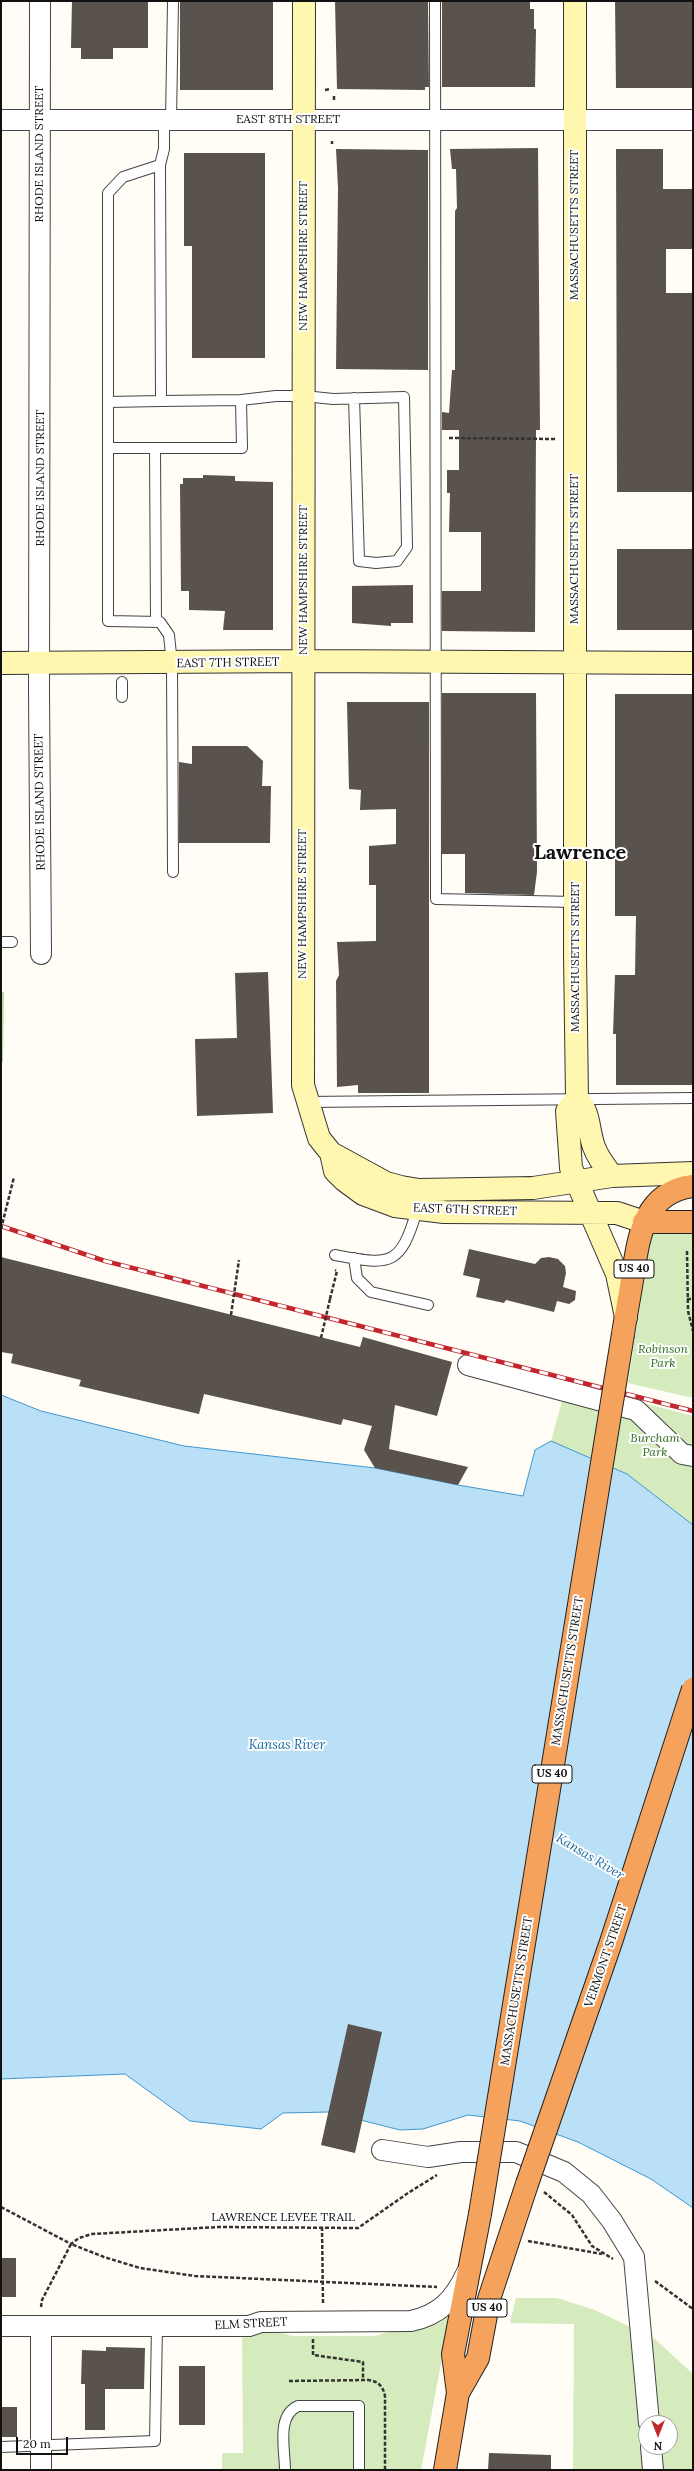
<!DOCTYPE html>
<html>
<head>
<meta charset="utf-8">
<style>
	body { margin:0 }
	#map { position:relative; width:694px; height:2471px; overflow:hidden; background:#fffdf5; font-family:Lora,serif }
	canvas { display:block }
	.frame { position:absolute; inset:0; border:2px solid #111; pointer-events:none }
	.north { position:absolute; left:638px; top:2415px; width:40px; height:40px; box-sizing:border-box; background:#fff; border:1px solid #a0a0a0; border-radius:50%; rotate:180deg; font-size:11px; font-weight:700; line-height:16px; text-align:center; color:#111 }
	.north::after { content:''; display:block; margin:auto; width:14px; height:18px; background:#c4262e; clip-path:polygon(50% 0,100% 100%,50% 72%,0 100%) }
	.scale { position:absolute; left:16px; top:2437px; width:52px; height:18px; box-sizing:border-box; border:2px solid #111; border-top:0; padding-left:5px; font-size:12px; line-height:14px; white-space:nowrap; color:#111; -webkit-text-stroke:3px #fff; paint-order:stroke }
</style>
</head>
<body>
<div id="map">
<canvas width="694" height="2471"></canvas>
<div class="frame"></div>
<div class="north">N</div>
<div class="scale">20 m</div>
</div>
<script>
const g = document.querySelector('canvas').getContext('2d');
g.lineJoin = 'round';
function fillPath(path, color) { g.fillStyle = color; g.fill(path, 'evenodd'); }
function stroke(path, color, width, dash) { g.strokeStyle = color; g.lineWidth = width; g.lineCap = dash ? 'butt' : 'round'; g.setLineDash(dash || []); g.stroke(path); }
function write(font, color, halo, rows, align = 'center') {
  g.font = font + ' Lora,serif'; g.lineWidth = 4; g.setLineDash([]); g.textBaseline = 'middle'; g.strokeStyle = halo; g.fillStyle = color; for (const [text, x, y, turn = 0] of rows) {
    g.save(); g.translate(x, y); g.rotate((+turn || 0) * Math.PI / 180); g.textAlign = isNaN(turn) ? turn : align; if (halo) g.strokeText(text, 0, 0); g.fillText(text, 0, 0); g.restore();
  }
}
fillPath(new Path2D(`
	M658 1233H693V1398L628 1383 649 1245 653 1234Z
	M567 1383 693 1416V1525L627 1474 551 1441Z
	M516 2298H557L595 2310 655 2339 693 2374V2470H573L574 2324 510 2323ZM646 2423H670V2447H646Z
	M445 2315 449 2317V2321L421 2470H222V2453H243L242 2336H255V2328H266L292 2336H375Z`), '#d5ebbd');
fillPath(new Path2D(`
	M1 992H4L3 1062H1Z`), '#b9dc9c');
const water = new Path2D(`
	M1 1395 41 1411 184 1446 375 1468 458 1485 523 1496 535 1450 551 1441 627 1474 693 1525V2208L651 2179 578 2142 520 2121 468 2115 423 2129 400 2130 329 2112 283 2113 261 2129 190 2121 125 2074 1 2079Z`);
fillPath(water, '#b9e0f7');
stroke(water, '#3f96cf', 1);
fillPath(new Path2D(`
	M72 1H148V48H113V59H81V48H71Z
	M180 1H273V90H180Z
	M335 1H428L429 87H425V90L337 89Z
	M442 1H530V9H534V29H536L535 87H442Z
	M615 1H693V88H616Z
	M538 148 540 430H536L535 632 442 631V591H481V532H449L450 493H447V470H459V430H442V412L449 413 452 370H455V211L457 208 456 169H452L450 149Z
	M336 149 428 150V370L336 369 338 188Z
	M616 149H663V189H693V249H666V293H693V492H617Z
	M184 153H265V358H192V246H184Z
	M203 475 235 476V481L273 482V630H223L225 611 189 610V591H181L180 484H183V478H203Z
	M617 549H693V630H617Z
	M413 585V623H391V626L352 623V586Z
	M442 693H536L537 872 534 895 465 893V854H442Z
	M615 694H693V1085H616V1034H613L615 975H635L636 916H615Z
	M347 702H429V1093H358V1085L337 1087 336 981 339 975 337 942 376 941V885H369V846L396 844V809L360 810 361 790 349 789Z
	M192 746H247L263 761 262 786H271L270 843H179V762L192 764Z
	M268 972 273 1113 197 1116 195 1039 237 1038 235 973Z
	M469 1249 535 1264 541 1258 549 1257 558 1259 565 1266 566 1273 563 1287 576 1291 575 1300 569 1304 557 1301 554 1312 506 1300 504 1303 476 1297 480 1279 463 1275Z
	M1 1257 360 1347 363 1337 452 1362 437 1416 395 1405 389 1449 468 1467 458 1485 375 1468 364 1450 372 1426 343 1419 341 1425 204 1394 199 1414 79 1386 81 1380 11 1363 13 1354 1 1352Z
	M348 2024 382 2032 355 2153 321 2145Z
	M1 2258H16V2297H1Z
	M106 2347 145 2348 144 2389H105V2430H85V2384H81L82 2350 106 2351Z
	M179 2366H205V2425H179Z
	M1 2407H17V2437H1Z
	M489 2453 551 2455V2470H488Z`), '#5a524d');
const lane = new Path2D(`
	M435 1 436 899 575 902
	M164 120V149L160 165 123 177 108 193V621L160 622 169 635 172 664 173 872
	M171 120 173 1
	M161 401 241 400 276 396H304L333 399 404 397 407 547 397 561 376 563 359 561 354 398
	M108 402 161 401 160 165
	M108 448H242L241 400
	M155 448 156 622
	M122 697V682
	M1 942H12
	M307 1102 693 1098
	M335 1255C390 1265 400 1268 417 1210
	M354 1258 357 1278 371 1292 428 1305
	M1 2447 155 2441 157 2326
	M285 2470C285 2449 276 2416 298 2406H359V2470`);
const street = new Path2D(`
	M40 1 39 692 41 954
	M1 120H693
	M468 1365 636 1410 682 1454 693 1456
	M382 2150 428 2157 461 2152H516L564 2172 591 2194 612 2221 634 2257 649 2423
	M1 2326H249L261 2322 411 2321C439 2315 454 2300 466 2274
	M41 2326V2470
	M651 2447 653 2470`);
const secondary = new Path2D(`
	M304 1 303 1085 319 1138 331 1153 386 1183 401 1187 419 1190 533 1188 612 1176 693 1173
	M575 1V955L577 1098C591 1115 587 1127 594 1147 598 1158 605 1167 612 1176
	M1 663 304 661 693 663
	M577 1098 567 1111 571 1168 617 1274 626 1317
	M331 1153 335 1171 344 1180 363 1194 395 1206 444 1212 617 1213 644 1222`);
const highway = new Path2D(`
	M644 1222H693
	M623 1334C626 1314 630 1294 633 1274 639 1234 645 1192 693 1186
	M458 2393 478 2358 489 2299 527 2184
	M445 2470 458 2393 453 2354 480 2214`);
stroke(lane, '#444', 12);
stroke(street, '#444', 22);
stroke(secondary, '#333', 24);
stroke(highway, '#222', 24);
stroke(new Path2D(`
	M325 90 331 89
	M334 96V100
	M332 141V144
	M449 438 556 439
	M687 1251 688 1311 693 1331
	M330 1299 337 1271 335 1270
	M687 1299H693
	M544 2192 572 2215 592 2246 613 2259
	M1 2207 71 2244 79 2238 92 2234 218 2227 358 2228 408 2193 437 2175
	M322 2227 323 2303
	M528 2241 602 2254
	M655 2281 693 2309
	M41 2307 42 2300 71 2244 104 2257 140 2268 195 2276 437 2287
	M313 2339V2355L363 2362V2380
	M289 2381 368 2380C378 2381 383 2386 385 2396V2470`), '#333', 2.5, [4, 2]);
stroke(lane, '#fff', 10);
stroke(street, '#fff', 20);
stroke(secondary, '#fff6b0', 22);
stroke(highway, '#f5a25d', 22);
const rail = new Path2D(`
	M1 1226 105 1261 693 1411`);
stroke(rail, '#c4262e', 4.5);
stroke(rail, '#fff', 3, [9]);
const highwayBridge = new Path2D(`
	M527 2184 611 1942 693 1689
	M480 2214 623 1334`);
stroke(highwayBridge, '#222', 24, []);
stroke(new Path2D(`
	M1 1229 14 1177
	M231 1315 239 1260
	M321 1338 330 1299`), '#333', 2.5, [4, 2]);
stroke(highwayBridge, '#f5a25d', 22);
for (const [x, y, w] of [
	[634,1269,40],
	[552,1774,40],
	[487,2308,40]
]) { const box = new Path2D(); box.roundRect(x - w / 2, y - 9, w, 18, 3); g.fillStyle = '#fff'; g.fill(box); stroke(box, '#111', 1); }
write('bold 11px', '#111', null, [
	["US 40",634,1269],
	["US 40",552,1774],
	["US 40",487,2308]
]);
write('12px', '#111', '#fff', [
	["EAST 8TH STREET",288,120],
	["RHODE ISLAND STREET",40,154,-90],
	["MASSACHUSETTS STREET",575,225,-90],
	["NEW HAMPSHIRE STREET",304,256,-90],
	["RHODE ISLAND STREET",41,478,-90],
	["MASSACHUSETTS STREET",575,549,-90],
	["NEW HAMPSHIRE STREET",304,580,-90],
	["EAST 7TH STREET",228,663,-1],
	["RHODE ISLAND STREET",40,802,-91],
	["NEW HAMPSHIRE STREET",303,904,-90],
	["MASSACHUSETTS STREET",576,957,-90],
	["EAST 6TH STREET",465,1210,2],
	["MASSACHUSETTS STREET",568,1671,-81],
	["VERMONT STREET",606,1956,-71],
	["MASSACHUSETTS STREET",517,1991,-81],
	["LAWRENCE LEVEE TRAIL",283,2218],
	["ELM STREET",251,2324,-3]
]);
write('italic 12px', '#2f6b1f', '#fff', [
	["Robinson",663,1350],
	["Park",663,1364],
	["Burcham",655,1439],
	["Park",655,1453]
]);
write('italic 13px', '#1768a6', '#fff', [
	["Kansas River",287,1745],
	["Kansas River",590,1857,31]
]);
write('bold 20px', '#111', '#fff', [
	["Lawrence",580,853]
]);
</script>
</body>
</html>
